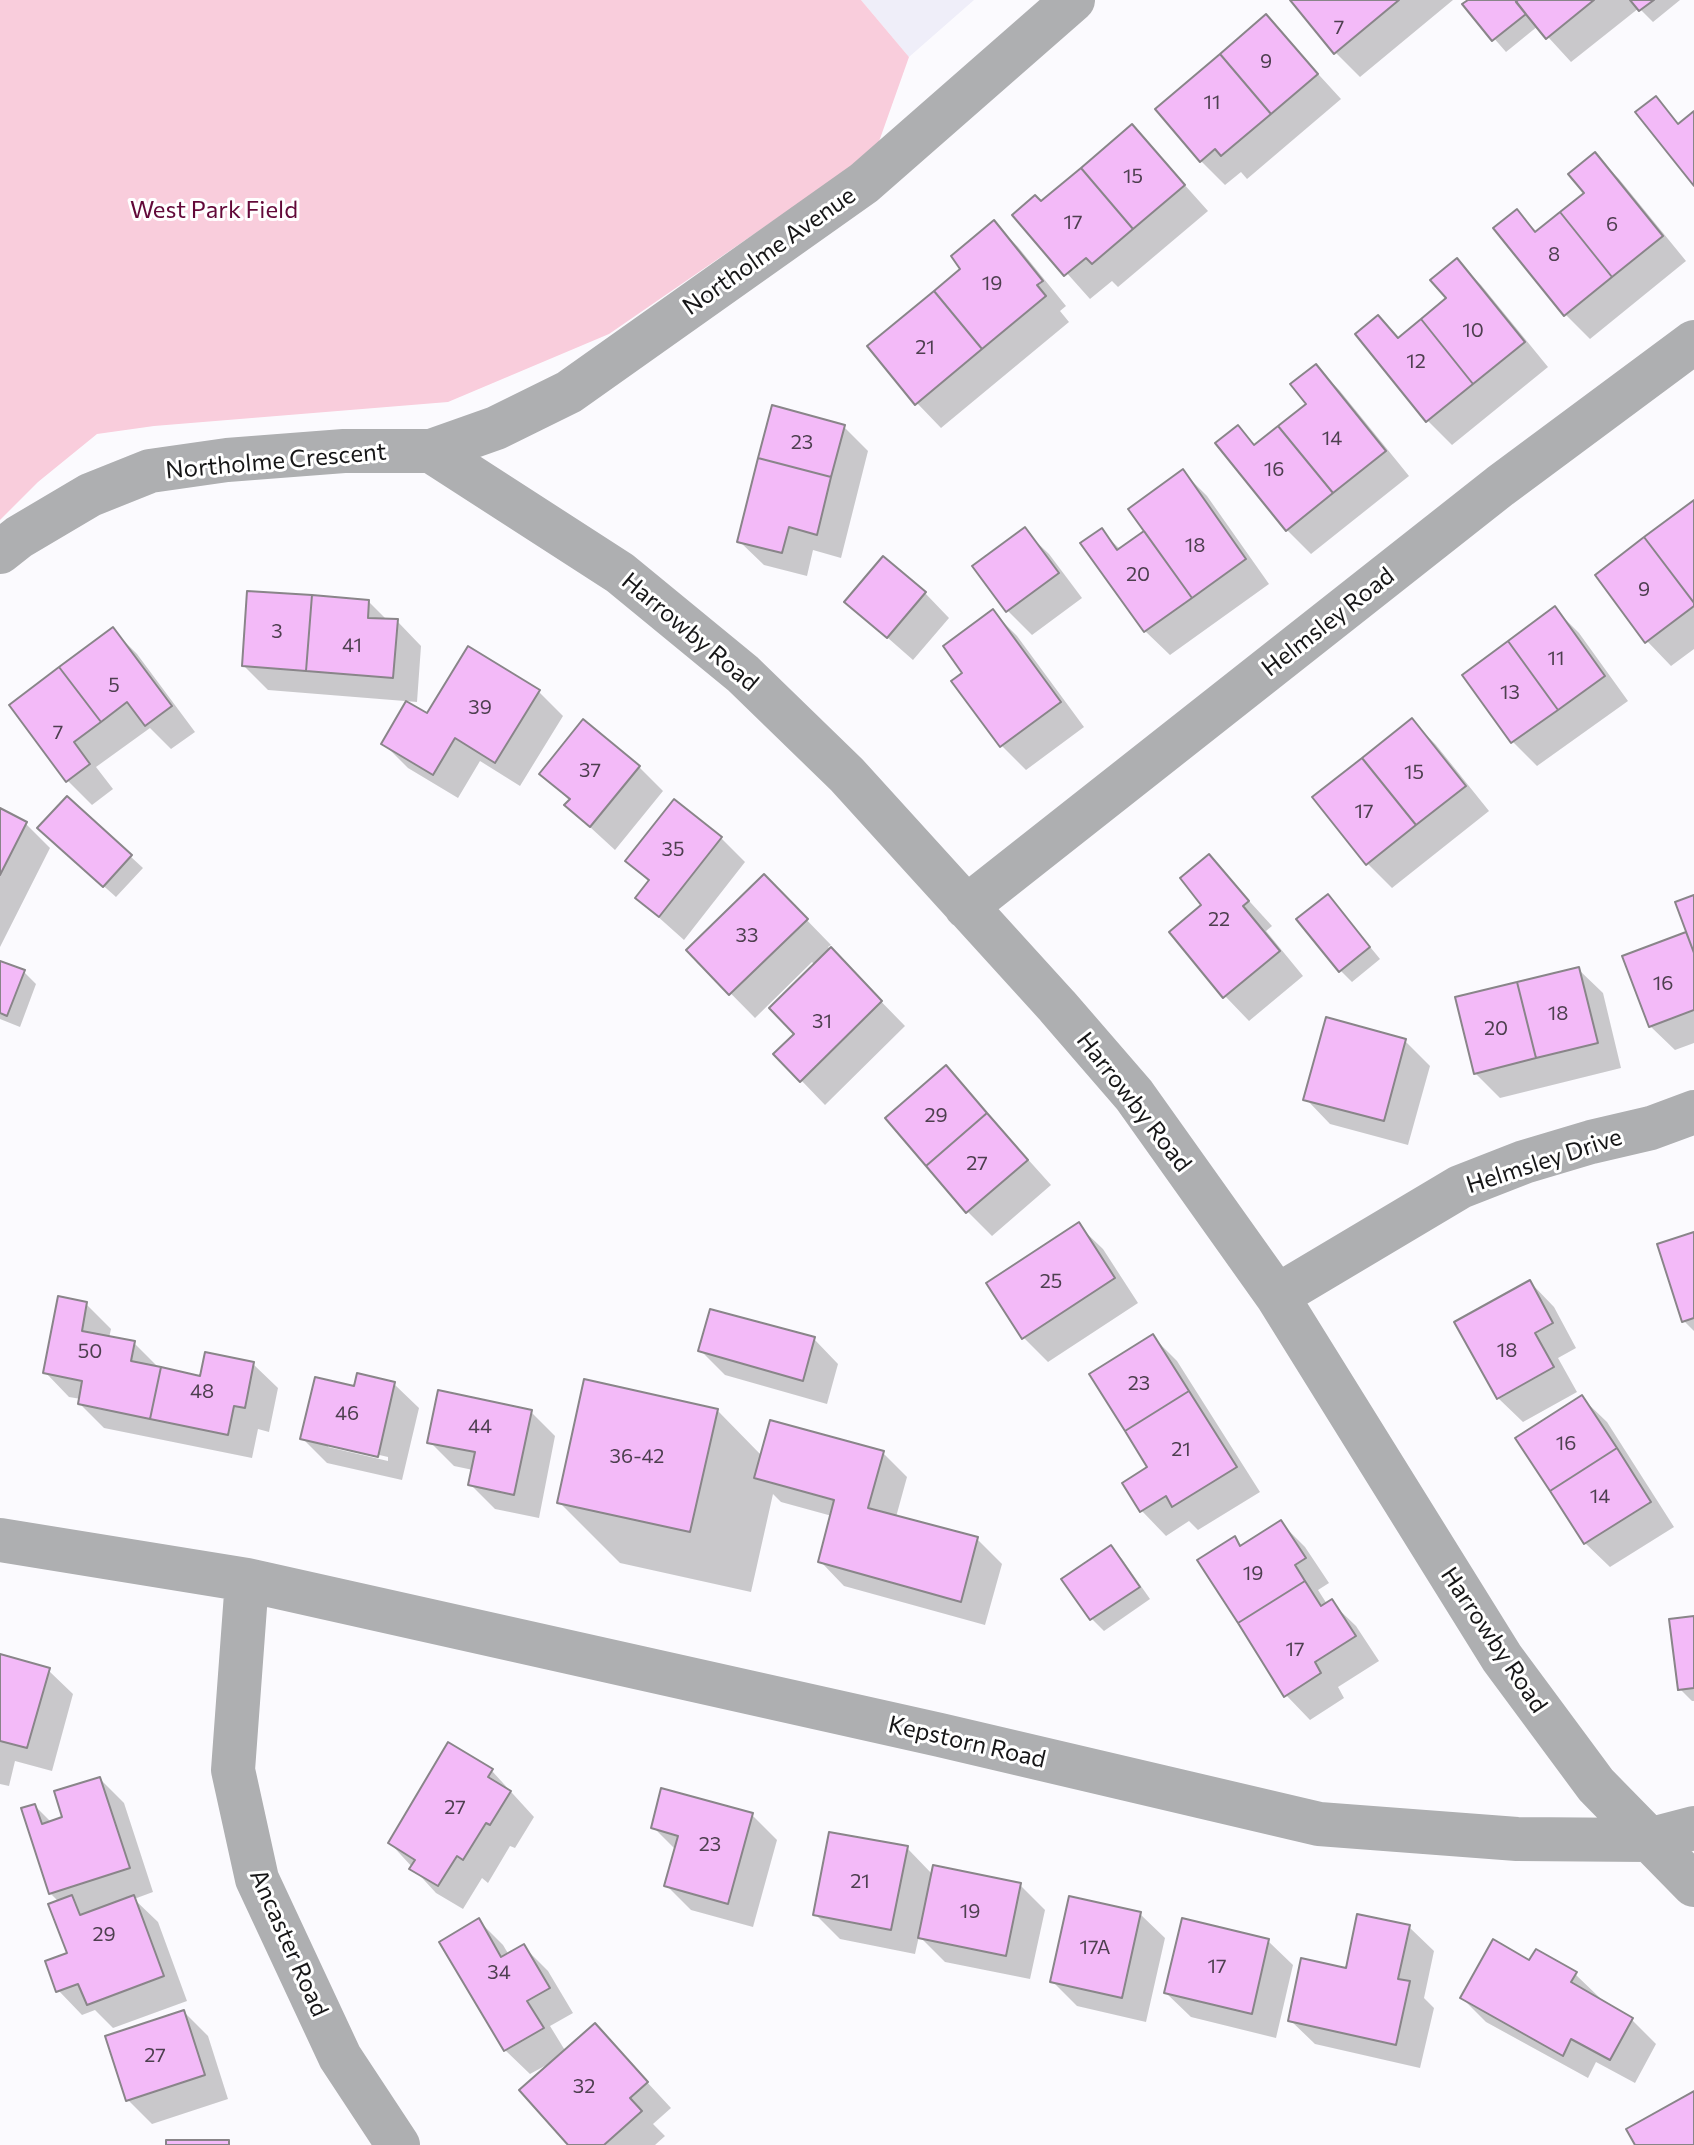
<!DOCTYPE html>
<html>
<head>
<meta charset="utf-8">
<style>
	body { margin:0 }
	canvas { display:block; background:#fbfafe }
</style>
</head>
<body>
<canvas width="1694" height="2145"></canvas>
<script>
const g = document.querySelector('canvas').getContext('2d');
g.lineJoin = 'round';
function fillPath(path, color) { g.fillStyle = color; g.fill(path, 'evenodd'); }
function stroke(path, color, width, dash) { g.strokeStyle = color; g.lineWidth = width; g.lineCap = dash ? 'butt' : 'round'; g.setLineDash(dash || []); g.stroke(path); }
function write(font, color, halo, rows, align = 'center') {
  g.font = font + ' Commissioner,sans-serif'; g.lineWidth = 6; g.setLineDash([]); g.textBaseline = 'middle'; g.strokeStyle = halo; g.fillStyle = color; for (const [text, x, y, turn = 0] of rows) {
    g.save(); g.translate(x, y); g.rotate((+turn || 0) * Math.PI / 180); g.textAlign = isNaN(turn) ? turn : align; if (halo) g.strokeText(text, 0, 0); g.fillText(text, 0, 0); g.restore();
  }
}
fillPath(new Path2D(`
	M861 0H974L909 57Z`), '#efeef9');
fillPath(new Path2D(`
	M0 0H861L909 57 876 150 609 334 448 402 154 426 97 434 38 482 0 520Z`), '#f9cddc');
fillPath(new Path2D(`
	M1292 0H1453L1360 77 1335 52Z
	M1471 0H1514L1517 3 1521 0H1680L1653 22 1639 8 1571 62 1538 26 1506 52 1465 5Z
	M1266 17 1341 99 1247 179 1241 172 1225 185 1201 161Z
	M1132 126 1208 211 1118 287 1112 281 1090 299 1015 215 1041 204Z
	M1595 155 1619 179 1686 261 1590 339 1566 315 1495 228 1516 211 1538 233 1586 193Z
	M994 223 1018 247 1066 306 1060 311 1069 322 941 428 917 403 963 269Z
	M1457 261 1481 285 1548 367 1452 445 1427 420 1378 318 1399 339 1449 299Z
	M1316 366 1340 391 1409 476 1311 554 1287 530 1238 427 1256 446 1309 404Z
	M844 427 868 451 841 558 813 550 807 576 764 565 739 541Z
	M1183 472 1207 496 1269 584 1170 655 1145 631 1101 531 1121 550 1147 531Z
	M1694 502V649L1671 666 1647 641Z
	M1024 530 1049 554 1082 598 1032 635 1008 611Z
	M925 593 949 618 913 660 847 602Z
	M369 602 388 621H397L421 646 417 702 268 690 244 666Z
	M1555 609 1579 633 1628 701 1537 766 1513 742 1464 675Z
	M993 612 1017 636 1084 727 1026 770 1002 746 965 674Z
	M113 630 137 654 195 732 171 749 150 728 96 767 113 789 92 805 68 781 12 705Z
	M538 691 563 716 520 786 480 761 458 798 408 768 383 743 428 716Z
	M1412 720 1436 745 1489 811 1392 888 1368 864Z
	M639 767 663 791 615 850 566 805 570 801 542 774Z
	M67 798 143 868 116 897 52 840Z
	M0 810 25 823 50 848 0 947Z
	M721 838 745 862 684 940 637 898 650 883 627 860Z
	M1209 857 1272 926 1266 931 1303 976 1249 1021 1225 996 1204 905Z
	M764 876 831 945 828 947 905 1026 825 1105 776 1054 797 1034 815 965 812 962 755 1018 688 950Z
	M1694 897V1043L1675 1050 1650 1026 1625 957 1689 933Z
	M1339 909 1380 959 1352 982 1340 970Z
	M0 963 24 972 36 984 20 1027 0 1019Z
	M1578 969 1603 993 1621 1068 1500 1098 1475 1073Z
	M1405 1041 1430 1066 1408 1145 1330 1124 1306 1099Z
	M946 1068 1051 1185 992 1236 968 1212 887 1118Z
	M1078 1225 1103 1249 1138 1303 1048 1362 1024 1338Z
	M1694 1234V1331L1684 1321Z
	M1530 1282 1554 1307 1576 1348 1558 1358 1577 1392 1523 1422 1498 1398Z
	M86 1304 111 1329 109 1338 134 1343 159 1368 202 1378 253 1364 278 1388 269 1432 258 1429 252 1458 104 1428 80 1404 81 1399 69 1397 45 1372Z
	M1153 1337 1177 1361 1260 1492 1198 1530 1189 1521 1166 1536 1142 1511 1124 1483 1150 1468Z
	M814 1339 838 1364 827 1404 725 1375 701 1351Z
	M394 1384 419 1408 402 1480 327 1463 302 1438 355 1389ZM328 1443 388 1457V1461L328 1447Z
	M1582 1398 1607 1422 1674 1527 1610 1567 1585 1543Z
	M717 1410 762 1456 882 1452 907 1477 896 1517 977 1539 1002 1564 985 1625 844 1586 820 1561 832 1516 781 1502 773 1494 751 1592 620 1563 559 1502Z
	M531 1412 555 1436 539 1518 495 1509 470 1484 473 1470 454 1466 430 1442Z
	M1281 1523 1305 1547 1329 1583 1318 1590 1327 1604 1331 1602 1356 1626 1379 1661 1338 1687 1344 1698 1310 1720 1286 1695 1234 1538 1243 1547Z
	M1111 1547 1122 1559 1150 1599 1104 1631 1092 1619 1064 1579Z
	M1694 1618V1701H1692L1680 1689Z
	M0 1656 48 1670 73 1694 52 1771 15 1761 9 1786 0 1784Z
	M492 1771 534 1817 515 1848 510 1846 488 1883 482 1878 463 1909 436 1893 390 1843Z
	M100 1779 124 1803 153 1892 134 1899 158 1922 187 2001 113 2028 95 2010 82 2015 58 1990 69 1954 59 1902 50 1893 35 1806 52 1823 65 1819Z
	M752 1815 777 1840 753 1927 691 1910 666 1885 676 1850 653 1827Z
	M907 1848 933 1875 1020 1885 1045 1910 1030 1979 945 1962 919 1936 915 1954 840 1939 815 1914Z
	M1140 1914 1165 1938 1146 2022 1077 2006 1052 1981Z
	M478 1920 503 1945 509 1955 523 1946 548 1971 573 2013 550 2026 566 2052 595 2026 671 2108 653 2124 665 2136 655 2145H570L552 2062 530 2074 505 2050Z
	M1409 1927 1434 1951 1424 1998 1434 2008 1420 2068 1315 2044 1290 2020 1348 1970Z
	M1268 1941 1293 1965 1276 2038 1191 2017 1166 1993Z
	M1530 1963 1575 1974 1600 1998 1598 2001 1632 2020 1656 2044 1635 2083 1596 2062 1588 2078 1486 2022 1462 1998Z
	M184 2012 208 2036 228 2099 152 2124 128 2100Z`), '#0003');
const building = new Path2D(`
	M1290 0H1399L1334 54Z
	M1468 0H1515L1526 14 1492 41 1462 4Z
	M1518 0H1594L1546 39 1516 2Z
	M1630 0H1654L1639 11Z
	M1266 14 1318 74 1271 114 1220 54Z
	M1220 54 1271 114 1221 156 1215 149 1200 162 1155 109Z
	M1656 96 1678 124 1694 111V186L1635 112Z
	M1132 124 1185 185 1133 229 1081 168Z
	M1595 152 1663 236 1612 277 1560 212 1584 193 1568 174Z
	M1081 168 1133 229 1092 264 1086 258 1064 276 1012 215 1035 195 1041 201Z
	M1517 209 1535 232 1560 212 1612 277 1564 316 1493 228Z
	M994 220 1043 281 1037 285 1046 296 982 349 934 291 960 269 951 256Z
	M1457 258 1525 342 1473 384 1421 319 1446 298 1430 280Z
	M934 291 982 349 915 405 867 346Z
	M1378 315 1398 338 1421 319 1473 384 1426 422 1355 334Z
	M1316 364 1386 451 1333 493 1278 426 1306 404 1290 384Z
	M772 405 845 425 831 477 758 458Z
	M1238 425 1254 445 1278 426 1333 493 1286 531 1215 443Z
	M758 458 831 477 817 535 789 527 782 553 737 542Z
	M1183 469 1246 559 1192 598 1128 509Z
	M1694 500V603L1644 537Z
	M1025 527 1059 573 1006 612 972 566Z
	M1102 528 1117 550 1144 531 1192 598 1144 632 1080 543Z
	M1644 537 1694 603V606L1645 643 1595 575Z
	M883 556 926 592 887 638 844 602Z
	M247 591 312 595 306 671 242 666Z
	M312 595 369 600 368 618 398 619 393 678 306 671Z
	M1555 606 1605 676 1558 710 1508 641Z
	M993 609 1061 702 1000 747 951 681 962 673 943 646Z
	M113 627 172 706 145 726 127 702 101 722 59 667Z
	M1508 641 1558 710 1511 743 1462 675Z
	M468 646 540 690 495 763 455 738 433 775 381 744 406 701 427 713Z
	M59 667 101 722 74 742 90 764 66 782 9 705Z
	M1412 718 1466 786 1416 825 1362 758Z
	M583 719 640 766 590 827 564 805 570 799 539 774Z
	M1362 758 1416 825 1366 865 1312 797Z
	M67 796 132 855 103 887 37 828Z
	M674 799 722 837 659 917 635 898 649 880 625 861Z
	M0 808 27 822 0 875Z
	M1209 854 1249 901 1243 906 1280 951 1223 998 1169 932 1201 905 1180 878Z
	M764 874 808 919 729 995 686 950Z
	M1328 894 1370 947 1339 972 1296 919Z
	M1694 895V953L1675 902Z
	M1686 932 1694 953V1010L1649 1027 1622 956Z
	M831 947 882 1001 800 1082 773 1054 794 1034 769 1008Z
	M0 961 25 970 7 1016 0 1013Z
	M1579 967 1598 1043 1536 1058 1517 982Z
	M1517 982 1536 1058 1474 1074 1455 997Z
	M1326 1017 1406 1039 1384 1121 1303 1100Z
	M946 1065 987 1113 926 1166 885 1118Z
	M987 1113 1028 1160 966 1213 926 1166Z
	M1079 1222 1115 1278 1022 1339 986 1283Z
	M1694 1232V1318L1682 1322 1657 1244Z
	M1530 1280 1553 1323 1535 1333 1554 1367 1497 1399 1454 1322Z
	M58 1296 87 1302 82 1331 135 1341 131 1361 161 1367 150 1419 78 1404 82 1381 43 1373Z
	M710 1309 815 1337 803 1381 698 1351Z
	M1153 1334 1189 1391 1125 1431 1089 1374Z
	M205 1352 254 1362 245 1408 234 1406 228 1435 150 1419 161 1367 200 1376Z
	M357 1373 395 1382 378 1457 300 1439 315 1377 354 1386Z
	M584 1379 718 1409 690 1532 557 1503Z
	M438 1390 532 1410 514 1495 468 1485 475 1452 427 1443Z
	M1189 1391 1237 1467 1172 1507 1166 1496 1140 1512 1122 1483 1147 1467 1125 1431Z
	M1582 1395 1617 1448 1550 1491 1515 1438Z
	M770 1420 884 1451 868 1508 978 1537 961 1602 818 1562 834 1500 754 1478Z
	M1617 1448 1651 1502 1584 1544 1550 1491Z
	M1281 1520 1306 1558 1295 1565 1305 1581 1238 1623 1197 1560 1235 1536 1240 1546Z
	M1111 1545 1140 1587 1090 1620 1061 1579Z
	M1305 1581 1321 1606 1332 1599 1356 1636 1315 1662 1321 1673 1284 1697 1238 1623Z
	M1694 1616V1688L1678 1690 1669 1619Z
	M0 1654 50 1668 27 1748 0 1741Z
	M448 1742 493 1769 488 1777 511 1791 490 1825 486 1823 463 1860 457 1856 438 1886 409 1869 415 1860 388 1843Z
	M100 1777 130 1868 49 1894 21 1808 35 1804 42 1824 62 1817 54 1791Z
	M661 1788 753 1813 728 1904 664 1886 678 1836 651 1828Z
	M829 1832 908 1846 891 1930 813 1915Z
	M933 1865 1021 1883 1006 1956 918 1938Z
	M72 1895 80 1915 134 1895 164 1976 87 2005 78 1984 56 1992 45 1961 67 1953 48 1904Z
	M1069 1896 1141 1912 1122 1998 1050 1982Z
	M1357 1914 1410 1925 1398 1979 1410 1981 1396 2045 1288 2021 1301 1958 1346 1968Z
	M479 1918 501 1957 524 1944 550 1988 527 2001 544 2028 504 2051 439 1942Z
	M1182 1918 1269 1939 1252 2014 1164 1993Z
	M1493 1939 1529 1960 1536 1949 1577 1972 1571 1982 1633 2018 1610 2060 1571 2039 1563 2056 1460 1998Z
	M184 2010 205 2075 126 2101 105 2036Z
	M595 2023 648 2082 630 2098 642 2111 604 2145H568L519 2090Z
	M1694 2091V2145H1635L1626 2129Z
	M166 2140H229V2145H166Z`);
fillPath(building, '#f3baf8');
stroke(building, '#898589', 2);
stroke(new Path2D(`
	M431 451 620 573 743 674 847 775 1057 1006 1134 1095 1277 1296 1502 1658 1596 1785 1694 1885
	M0 552 19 537 90 495 150 471 227 460 344 451H431L496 428 569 392 864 183 1073 0
	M966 907 1500 486 1694 342
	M1277 1296 1460 1187 1524 1162 1591 1142 1651 1128 1694 1112
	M0 1540 247 1580 940 1735 1319 1824 1517 1839 1648 1840 1694 1828
	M247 1580 233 1770 257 1879 340 2057 398 2145`), '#aeafb1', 44);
write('20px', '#4d3f4f', null, [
	["7",1339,27],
	["9",1266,61],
	["11",1212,102],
	["15",1133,176],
	["17",1073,222],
	["6",1612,224],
	["8",1554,254],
	["19",992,283],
	["10",1473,330],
	["21",925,347],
	["12",1416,361],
	["14",1332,438],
	["23",802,442],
	["16",1274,469],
	["18",1195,545],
	["20",1138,574],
	["9",1644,589],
	["3",277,631],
	["41",352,645],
	["11",1556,658],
	["5",114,685],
	["13",1510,692],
	["39",480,707],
	["7",58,732],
	["37",590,770],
	["15",1414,772],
	["17",1364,811],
	["35",673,849],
	["22",1219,919],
	["33",747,935],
	["16",1663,983],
	["18",1558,1013],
	["31",822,1021],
	["20",1496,1028],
	["29",936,1115],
	["27",977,1163],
	["25",1051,1281],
	["18",1507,1350],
	["50",90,1351],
	["23",1139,1383],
	["48",202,1391],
	["46",347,1413],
	["44",480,1426],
	["16",1566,1443],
	["21",1181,1449],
	["36-42",637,1456],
	["14",1600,1496],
	["19",1253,1573],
	["17",1295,1649],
	["27",455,1807],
	["23",710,1844],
	["21",860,1881],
	["19",970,1911],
	["29",104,1934],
	["17A",1095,1947],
	["17",1217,1966],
	["34",499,1972],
	["27",155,2055],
	["32",584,2086]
]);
write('24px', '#630939', '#fff', [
	["West Park Field",214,210]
]);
write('24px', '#161617', '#fff', [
	["Northolme Avenue",769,251,-35],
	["Northolme Crescent",276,461,-5],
	["Helmsley Road",1328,622,-38],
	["Harrowby Road",690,632,40],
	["Harrowby Road",1134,1102,52],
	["Helmsley Drive",1544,1161,-18],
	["Harrowby Road",1494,1640,56],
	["Kepstorn Road",967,1742,13],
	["Ancaster Road",289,1943,66]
]);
</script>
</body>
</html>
